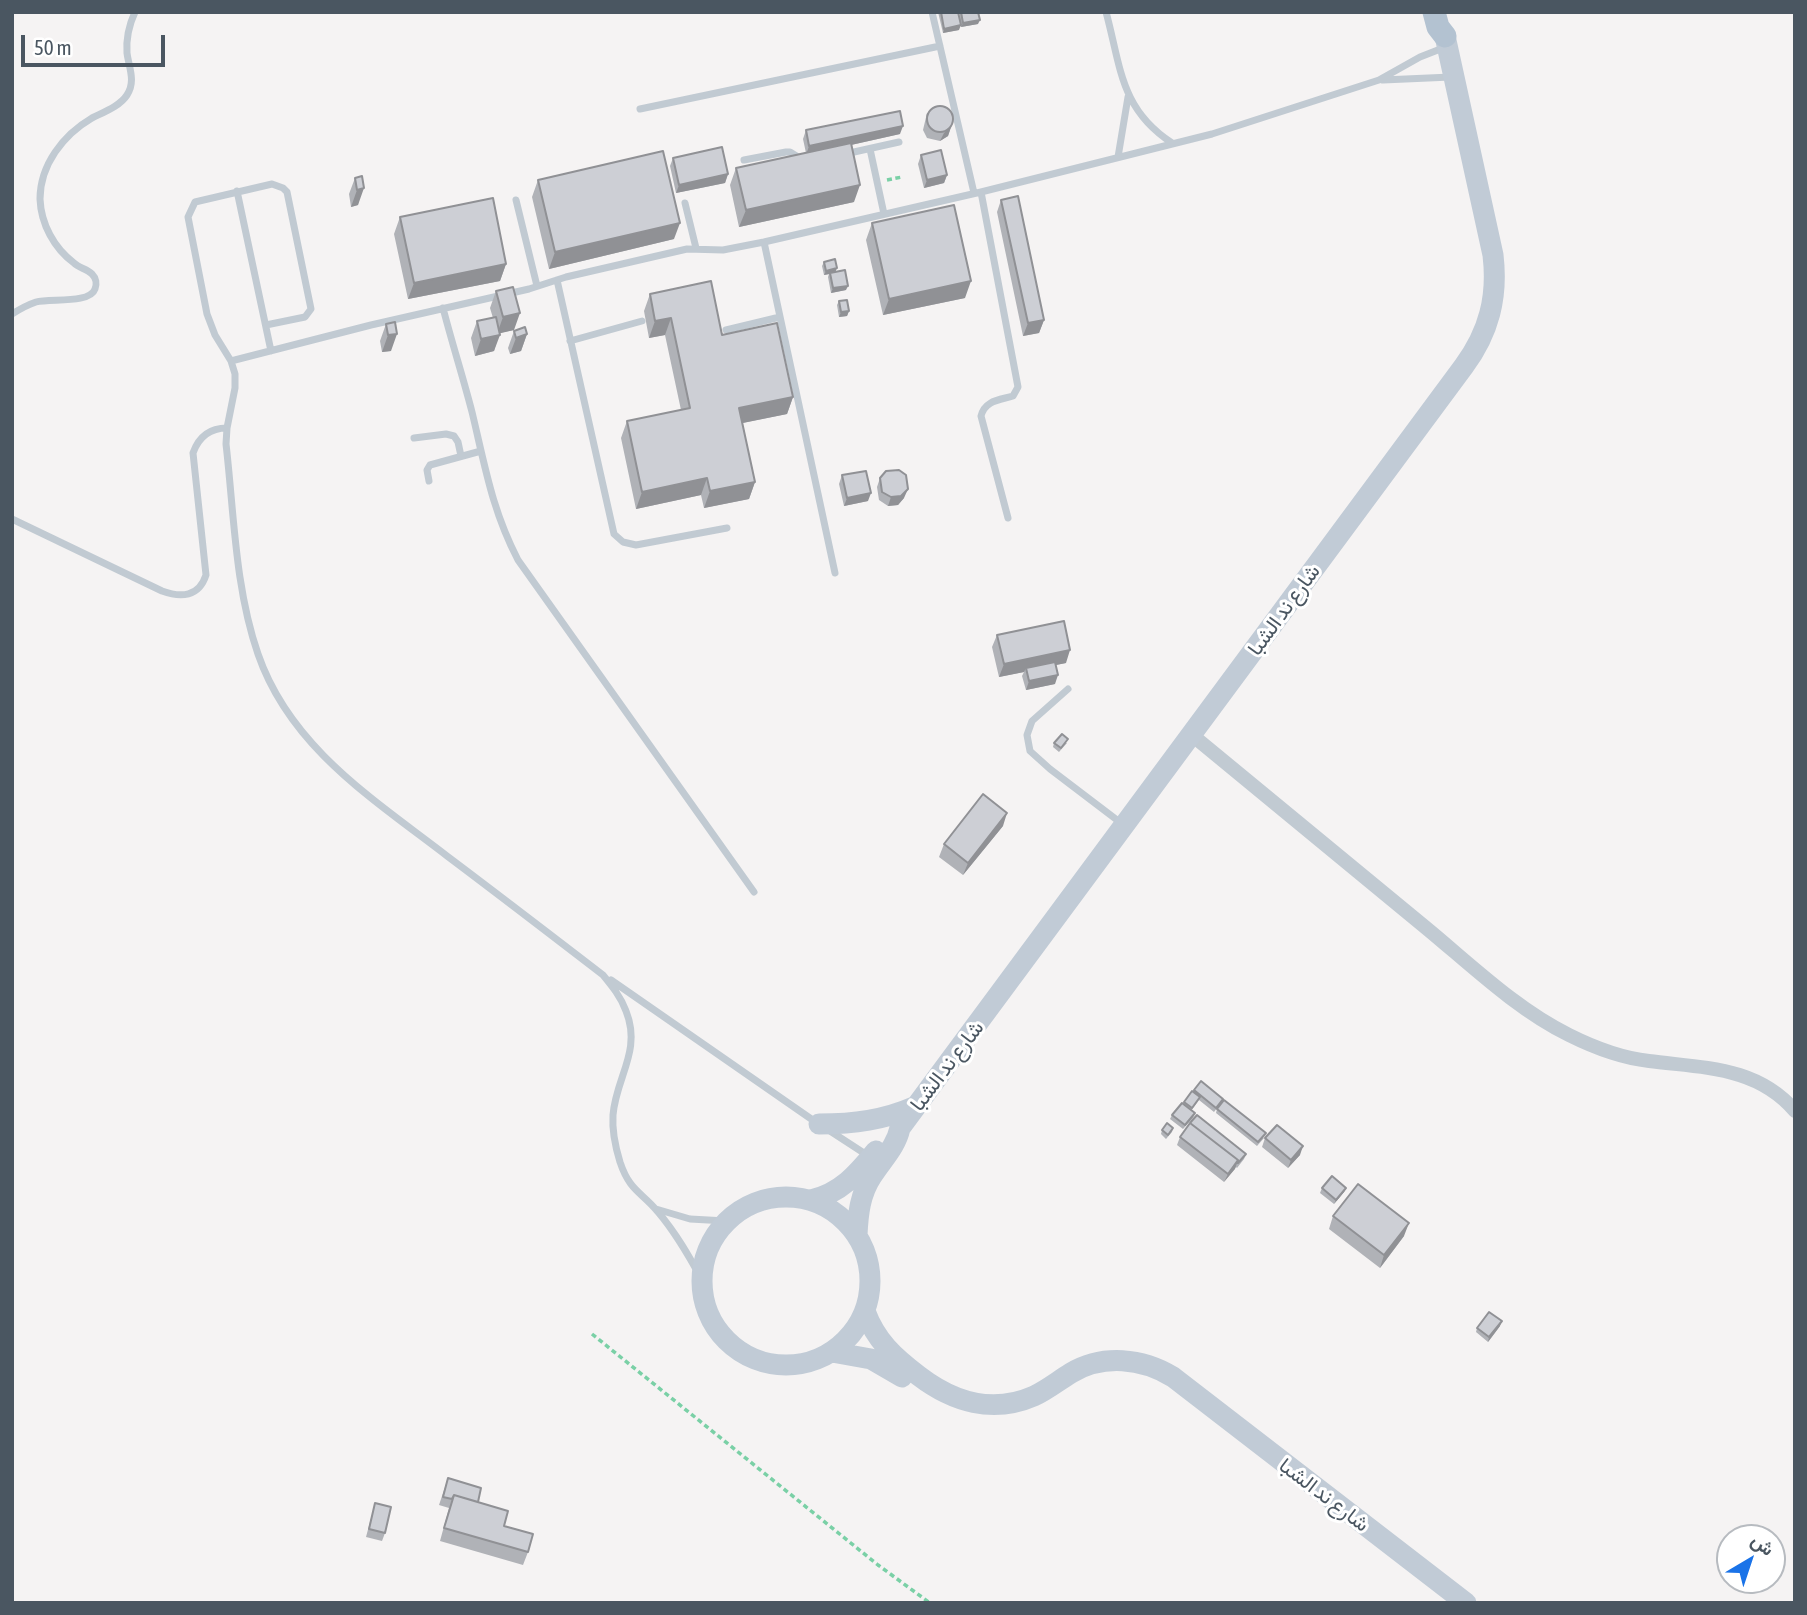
<!DOCTYPE html>
<html>
<head>
<meta charset="utf-8">
<style>
	body { margin:0 }
	#map { position:relative; width:1807px; height:1615px; overflow:hidden; background:#f5f3f3; font-family:"Asap Condensed",Vazirmatn,sans-serif }
	canvas { display:block }
	.frame { position:absolute; inset:0; border:14px solid #4a5661; pointer-events:none }
	.north { position:absolute; left:1716px; top:1524px; width:70px; height:70px; box-sizing:border-box; background:#fff; border:2px solid #b7bbc0; border-radius:50%; rotate:39deg; font-size:19px; font-weight:700; line-height:28px; text-align:center; color:#4a5661 }
	.north::after { content:''; display:block; margin:auto; width:24px; height:32px; background:#1a73e8; clip-path:polygon(50% 0,100% 100%,50% 72%,0 100%) }
	.scale { position:absolute; left:21px; top:35px; width:144px; height:32px; box-sizing:border-box; border:4px solid #4a5661; border-top:0; padding-left:9px; font-size:21px; line-height:24px; white-space:nowrap; color:#4a5661; -webkit-text-stroke:5px #fff; paint-order:stroke }
</style>
</head>
<body>
<div id="map">
<canvas width="1807" height="1615"></canvas>
<div class="frame"></div>
<div class="north">ش</div>
<div class="scale">50 m</div>
</div>
<script>
const g = document.querySelector('canvas').getContext('2d');
g.lineJoin = 'round';
function stroke(path, color, width, dash) { g.strokeStyle = color; g.lineWidth = width; g.lineCap = dash ? 'butt' : 'round'; g.setLineDash(dash || []); g.stroke(path); }
function fillPath(path, color) { g.fillStyle = color; g.fill(path, 'evenodd'); }
function write(font, color, halo, rows, align = 'center') {
  g.font = font + ' "Asap Condensed",Vazirmatn,sans-serif'; g.lineWidth = 6; g.setLineDash([]); g.textBaseline = 'middle'; g.strokeStyle = halo; g.fillStyle = color; for (const [text, x, y, turn = 0] of rows) {
    g.save(); g.translate(x, y); g.rotate((+turn || 0) * Math.PI / 180); g.textAlign = isNaN(turn) ? turn : align; if (halo) g.strokeText(text, 0, 0); g.fillText(text, 0, 0); g.restore();
  }
}
stroke(new Path2D(`
	M887 180 902 177
	M592 1334 878 1565 930 1603`), '#7ad0a6', 3.5, [5, 3.5]);
stroke(new Path2D(`
	M932 12 974 193
	M1106 12C1121 67 1120 109 1172 143
	M1383 80 1451 77
	M640 109 940 46
	M870 149 884 214
	M845 154 899 142
	M1118 157 1128 97
	M744 160 786 152H790L803 160
	M237 191 271 351
	M981 192 1018 387 1013 396C1000 400 985 400 981 416L1008 518
	M516 200 537 286
	M685 203 696 248
	M764 242 835 573
	M557 280 614 534 623 542 636 545 727 528
	M443 308C452 343 463 377 472 412 485 466 492 510 518 560L754 892
	M12 314C20 309 27 305 36 302 50 298 90 304 95 289 97 284 96 278 92 274 87 269 79 268 74 263 54 248 41 224 40 199 40 165 63 135 92 118 104 112 120 106 127 95 136 81 129 68 127 53 126 39 129 25 135 12
	M266 325 305 317 311 309 287 192 283 188 272 184 195 202 188 217 207 314 215 335 231 361 235 374V388L227 428 226 444C234 513 235 588 258 654 290 747 373 799 447 856 499 895 551 935 603 975 612 986 621 997 626 1011 642 1051 616 1077 613 1115 612 1130 616 1149 620 1162 630 1192 642 1192 658 1212 676 1233 689 1256 702 1280
	M726 330 780 317
	M570 341 642 321
	M231 361 371 325 529 289 566 277 687 249 723 250 764 242 981 192 1212 134 1379 80 1420 57 1443 48
	M414 438 446 434 454 436 458 442 461 456
	M429 481 427 470 430 465 481 451
	M12 519 162 591C181 598 199 597 206 575L193 453C199 436 210 428 227 428
	M1068 689 1032 721 1027 735 1030 751 1050 769 1121 823
	M611 980 817 1123
	M827 1129 870 1157
	M656 1209 690 1219 726 1221`), '#c1cad2', 7);
stroke(new Path2D(`
	M1192 735C1269 799 1347 863 1425 927 1470 964 1516 1009 1569 1035 1593 1047 1622 1058 1649 1061 1702 1068 1757 1066 1795 1111`), '#c1cad2', 14);
stroke(new Path2D(`
	M819 1124C854 1124 884 1120 916 1106
	M702 1281a84 84 0 1 1 168 0a84 84 0 1 1-168 0Z
	M811 1200C841 1193 857 1174 876 1151
	M857 1235C858 1214 860 1194 872 1176 882 1160 896 1147 900 1128L1464 366C1489 332 1498 297 1493 255L1445 36
	M865 1311C876 1341 894 1357 919 1376 953 1402 993 1414 1034 1396 1047 1390 1058 1381 1071 1373 1103 1354 1142 1358 1173 1377L1466 1603
	M832 1352 871 1359 902 1377`), '#c1cbd6', 21);
stroke(new Path2D(`
	M1434 12 1438 27 1445 36`), '#b3c2d1', 23);
fillPath(new Path2D(`
	M938 12H958L959 30 943 33Z
	M959 12H978V24L961 27Z
	M927 113 951 127 948 136 940 141 927 138 923 130Z
	M806 130 900 134 851 145 854 202 739 227 730 185 736 168 806 153 803 139Z
	M921 155 947 175 944 183 924 188 918 164Z
	M673 158 728 174 725 183 676 193 670 166Z
	M362 176 358 205 351 207 349 194 355 178Z
	M538 180 674 239 549 269 532 197Z
	M1001 200 1044 320 1039 333 1023 336 997 212Z
	M400 217 506 264 500 281 408 299 394 234Z
	M872 223 965 298 883 315 866 240Z
	M824 262 836 272 846 290 831 293 828 277 829 274 824 275 822 266Z
	M496 291 514 330 499 333 494 351 475 356 471 338 477 321 493 318 490 308Z
	M650 294 722 335 793 397 787 414 742 423 755 482 749 499 704 508 701 495 636 509 621 438 627 421 681 410 665 335 649 338 644 311Z
	M839 301 849 311 847 316 839 317 837 305Z
	M386 324 391 351 382 352 380 341Z
	M514 331 527 334 521 351 510 354 508 348Z
	M842 475 868 501 844 506 839 484Z
	M880 478 904 498 898 505 888 506 879 500 877 487Z
	M997 635 1066 663 1056 665 1055 684 1026 690 1022 676 1024 672 999 677 992 647Z
	M1054 743H1067L1059 752 1053 747Z
	M1003 826 963 875 939 857 944 844Z
	M1194 1090 1223 1099 1221 1103 1214 1112 1199 1100 1191 1111 1195 1113 1193 1118 1183 1129 1170 1119 1172 1115 1183 1104Z
	M1217 1109 1264 1138 1257 1146 1216 1113Z
	M1173 1128 1172 1132 1166 1139 1161 1134 1162 1130Z
	M1180 1137 1246 1154 1244 1159 1237 1168 1236 1167 1224 1182 1177 1145Z
	M1265 1138 1300 1155 1288 1168 1262 1147Z
	M1322 1188H1346L1344 1192 1334 1204 1320 1193Z
	M1333 1216 1404 1236 1380 1268 1329 1229Z
	M1500 1326 1488 1342 1476 1332 1477 1328Z
	M448 1478 478 1502 504 1526 528 1552 523 1565 440 1541 449 1508 439 1505Z
	M375 1503 385 1533 382 1541 366 1537Z`), '#b0b2b7');
fillPath(new Path2D(`
	M980 20 978 24 961 27 963 23Z
	M961 25 959 30 943 33 944 29Z
	M903 126 900 134 806 155 809 146Z
	M951 127 948 136 940 141 944 133Z
	M728 174 725 183 676 193 679 185Z
	M947 175 944 183 924 188 927 180Z
	M860 185 854 202 739 227 746 210Z
	M364 188 358 205 351 207 357 190Z
	M680 223 674 239 549 269 555 252Z
	M506 264 500 281 408 299 414 283Z
	M837 268 835 273 824 275 826 271Z
	M971 281 965 298 883 315 889 299Z
	M848 286 846 290 831 293 833 288Z
	M849 311 847 316 839 317 841 312Z
	M520 313 514 330 497 334 503 317Z
	M671 318 665 335 649 338 655 321Z
	M1044 320 1039 333 1023 336 1028 323Z
	M397 334 391 351 382 352 388 335Z
	M527 334 521 351 510 354 516 338Z
	M500 335 494 351 475 356 481 339Z
	M793 397 787 414 733 425 739 408Z
	M707 478 701 495 636 509 642 492Z
	M755 482 749 499 704 508 710 491Z
	M908 489 904 498 898 505 888 506 891 497Z
	M871 493 868 501 844 506 847 498Z
	M1070 650 1066 663 1026 671V668L1024 672 999 677 1004 664Z
	M1058 675 1055 684 1026 690 1029 681Z
	M1007 813 1003 826 963 875 968 863Z
	M1303 1146 1300 1155 1288 1168 1291 1160Z
	M1238 1160 1235 1169 1224 1182 1228 1174Z
	M1346 1188 1344 1192 1334 1204 1336 1200Z
	M1409 1223 1404 1236 1380 1268 1384 1255Z
	M1502 1321 1500 1326 1488 1342 1489 1337Z`), '#909195');
const building = new Path2D(`
	M941 12H958L961 25 944 29Z
	M961 12H978L980 20 963 23Z
	M927 119a13 13 0 1 1 26 0a13 13 0 1 1-26 0Z
	M900 111 903 126 809 146 806 130Z
	M851 143 860 185 746 210 736 168Z
	M722 147 728 174 679 185 673 158Z
	M941 150 947 175 927 180 921 155Z
	M663 151 680 223 555 252 538 180Z
	M362 176 364 188 357 190 355 178Z
	M1018 196 1044 320 1028 323 1001 200Z
	M493 198 506 264 414 283 400 217Z
	M954 205 971 281 889 299 872 223Z
	M835 259 837 268 826 271 824 262Z
	M845 270 848 286 833 288 830 273Z
	M711 281 722 335 777 323 793 397 739 408 755 482 710 491 707 478 642 492 627 421 690 408 671 318 655 321 650 294Z
	M513 287 520 313 503 317 496 291Z
	M847 300 849 311 841 312 839 301Z
	M496 317 500 335 481 339 477 321Z
	M395 322 397 334 388 335 386 324Z
	M525 327 527 334 516 338 514 331Z
	M899 470 906 475 908 489 901 496 891 497 882 492 880 478 886 471Z
	M866 471 871 493 847 498 842 475Z
	M1064 621 1070 650 1004 664 997 635Z
	M1055 662 1058 675 1029 681 1026 668Z
	M1062 734 1068 739 1061 748 1054 743Z
	M983 794 1007 813 968 863 944 844Z
	M1201 1081 1223 1099 1216 1108 1194 1090Z
	M1192 1091 1200 1097 1192 1108 1184 1102Z
	M1224 1100 1266 1133 1258 1142 1217 1109Z
	M1182 1103 1195 1113 1185 1125 1172 1115Z
	M1197 1115 1246 1154 1238 1163H1237L1238 1160 1190 1123Z
	M1167 1123 1173 1128 1168 1135 1162 1130Z
	M1190 1123 1238 1160 1228 1174 1180 1137Z
	M1277 1125 1303 1146 1291 1160 1265 1138Z
	M1332 1176 1346 1188 1336 1200 1322 1188Z
	M1358 1184 1409 1223 1384 1255 1333 1216Z
	M1489 1312 1502 1321 1489 1337 1477 1328Z
	M448 1478 481 1488 478 1502 454 1495 452 1499 443 1497Z
	M454 1495 508 1511 504 1526 533 1534 528 1552 444 1528Z
	M375 1503 391 1507 385 1533 369 1529Z`);
fillPath(building, '#cdcfd5');
stroke(building, '#909195', 2);
write('21px', '#4a5661', '#fff', [
	["شارع ند الشبا",1284,610,-54],
	["شارع ند الشبا",947,1066,-53],
	["شارع ند الشبا",1324,1495,37]
]);
</script>
</body>
</html>
